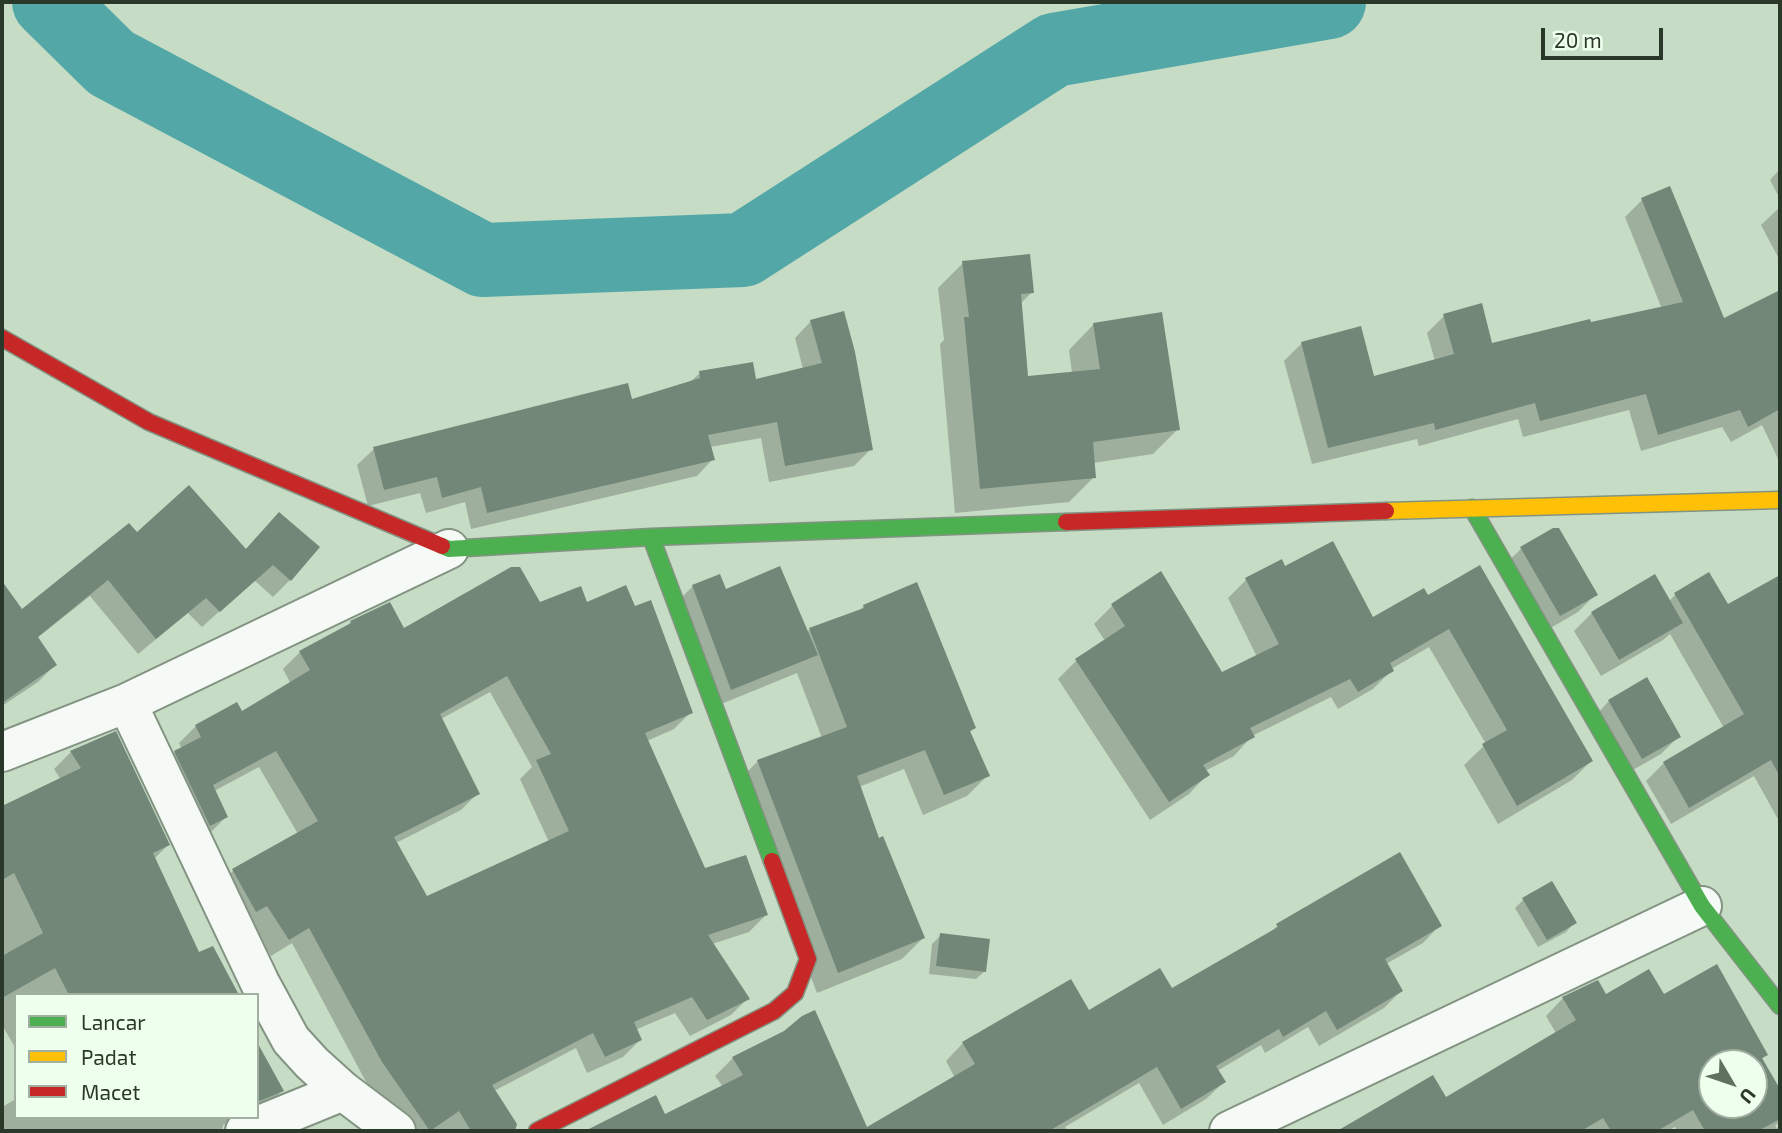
<!DOCTYPE html>
<html>
<head>
<meta charset="utf-8">
<style>
	body { margin:0 }
	#map { position:relative; width:1782px; height:1133px; overflow:hidden; background:#c6dcc5; font-family:"Exo 2",sans-serif }
	canvas { display:block }
	.frame { position:absolute; inset:0; border:4px solid #293828; pointer-events:none }
	.legend { position:absolute; left:14px; top:993px; width:245px; height:126px; box-sizing:border-box; background:#efffee; border:2px solid #a0af9f; margin:0; padding:9px 12px; list-style:none; font-size:21px; color:#293828 }
	.legend li { display:flex; align-items:center; gap:14px; height:35px }
	.legend b { width:35px; border:2px solid #a0af9f }
	.north { position:absolute; left:1698px; top:1049px; width:70px; height:70px; box-sizing:border-box; background:#efffee; border:2px solid #a0af9f; border-radius:50%; rotate:129deg; font-size:19px; font-weight:700; line-height:28px; text-align:center; color:#293828 }
	.north::after { content:''; display:block; margin:auto; width:24px; height:32px; background:#60715f; clip-path:polygon(50% 0,100% 100%,50% 72%,0 100%) }
	.scale { position:absolute; left:1541px; top:28px; width:122px; height:32px; box-sizing:border-box; border:4px solid #293828; border-top:0; padding-left:9px; font-size:21px; line-height:24px; white-space:nowrap; color:#293828; -webkit-text-stroke:5px #efffee; paint-order:stroke }
</style>
</head>
<body>
<div id="map">
<canvas width="1782" height="1133"></canvas>
<div class="frame"></div>
<ul class="legend">
<li><b style="height:9px;background:#4caf50"></b>Lancar</li>
<li><b style="height:9px;background:#ffc107"></b>Padat</li>
<li><b style="height:9px;background:#c62828"></b>Macet</li>
</ul>
<div class="north">U</div>
<div class="scale">20 m</div>
</div>
<script>
const g = document.querySelector('canvas').getContext('2d');
g.lineJoin = 'round';
function fillPath(path, color) { g.fillStyle = color; g.fill(path, 'evenodd'); }
function stroke(path, color, width, dash) { g.strokeStyle = color; g.lineWidth = width; g.lineCap = dash ? 'butt' : 'round'; g.setLineDash(dash || []); g.stroke(path); }
fillPath(new Path2D(`
	M1780 169V199L1770 180Z
	M1642 200 1723 321 1780 292V463L1762 425 1731 442 1722 427 1641 451 1629 410 1523 437 1518 419 1419 446 1417 439 1312 464 1284 361 1302 343 1373 378 1435 361 1427 333 1444 316 1491 345 1662 309 1625 217Z
	M1780 207V211H1778L1780 216V261L1761 225Z
	M963 263 1032 292 1020 304 1026 377 1072 373 1069 350 1094 324 1178 429 1153 454 1093 463 1094 477 1069 502 955 513 940 344 944 340 938 288Z
	M811 321 871 449 854 466 769 482 761 438 710 447 713 459 697 476 471 529 465 502 426 513 420 493 368 506 357 465 374 449 631 402 688 384 700 373 755 381 803 369 795 338Z
	M262 531 290 580 273 597 254 580 202 627 188 613 138 654 90 596 37 638 55 665 38 682 2 706V584L21 612 137 535 245 550Z
	M1521 549 1596 594 1578 612 1542 633 1503 566Z
	M1284 568 1372 620 1423 590 1591 761 1572 780 1498 824 1464 765 1486 744 1429 647 1391 669 1392 670 1373 689 1338 709 1331 697 1252 736 1234 756 1205 771 1207 775 1189 794 1150 820 1058 679 1076 661 1105 641 1094 624 1113 605 1222 675 1257 657 1228 598 1246 580Z
	M1709 574 1727 607 1780 577 1779 821 1754 776 1671 824 1646 781 1664 763 1724 728 1670 634 1663 640 1601 676 1574 631 1592 613 1669 601 1675 595Z
	M693 586 725 592 806 633 809 630 858 612 864 606 974 728 969 733 988 775 967 796 923 815 904 769 859 787 878 840 923 938 902 959 817 993 737 782 758 761 822 738 797 673 714 707 675 604Z
	M540 604H586L691 712 674 729 647 741 704 870 766 915 749 932 712 944 748 998 731 1015 690 1036 675 1013 635 1030 640 1040 623 1057 587 1073 576 1048 494 1091 513 1121 503 1131H401L365 1080 292 943 271 956 250 921 216 888 233 871 298 834 259 767 214 791 226 817 209 834 158 769 175 752 182 749 179 743 196 726 241 714 291 684 283 669 300 652 344 629 351 622 403 630ZM490 692 532 767 520 779 549 842 426 898 396 843 461 810 478 793 441 719Z
	M1609 701 1679 736 1661 754 1624 775 1592 719Z
	M71 752 168 845 154 859 198 955 237 995H16V1049L2 1025V808L61 780 54 769Z
	M1399 855 1440 925 1423 943 1386 964 1401 991 1384 1008 1319 1046 1308 1027 1265 1053 1261 1045 1217 1071 1224 1082 1206 1099 1163 1125 1139 1083 1065 1127 1068 1131H589L655 1098 665 1116 723 1087 715 1076 733 1058 785 1032 866 1130 955 1078 946 1061 963 1043 1172 991 1268 935 1277 926Z
	M1524 899 1574 923 1566 932 1538 947 1515 908Z
	M941 935 985 971 976 979 929 974 932 944Z
	M1606 996 1663 997 1766 1055 1761 1060 1780 1092V1121L1775 1126 1780 1131H1678L1675 1127 1667 1131H1339L1433 1078 1445 1099 1556 1033 1546 1016 1563 998ZM1712 1063H1754V1105H1712Z
	M257 1045 282 1091 265 1108 257 1111Z
	M16 1099V1117H242L223 1125 222 1131H2V1107Z`), '#0003');
stroke(new Path2D(`
	M49 2 111 63 483 260 743 250 1054 50 1329 2`), '#53a8a7', 74);
fillPath(new Path2D(`
	M1670 186 1724 318 1780 290V409L1748 427 1740 410 1658 435 1646 394 1540 421 1535 403 1435 430 1434 423 1328 448 1301 342 1361 326 1374 376 1454 354 1443 314 1482 303 1492 343 1590 319 1591 322 1683 302 1641 198Z
	M1030 254 1034 293 1021 294 1028 376 1100 369 1093 323 1162 312 1180 430 1093 442 1096 478 980 489 964 317H969L962 261Z
	M844 311 855 352 873 450 785 466 777 422 708 435 715 460 487 513 481 487 442 498 437 477 384 490 373 447 628 383 632 399 700 378 699 371 753 362 756 379 822 363 810 320Z
	M189 485 246 549 279 512 320 547 291 581 273 565 220 612 206 598 156 639 108 580 38 637 57 665 2 703V581L22 609 129 523 137 532Z
	M1553 528H1559L1598 595 1560 616 1520 547Z
	M1333 541 1373 617 1424 588 1428 595 1480 565 1593 761 1517 806 1482 744 1507 730 1449 629 1390 663 1394 671 1358 692 1350 679 1250 728 1255 737 1203 765 1210 775 1169 802 1075 659 1125 626 1111 604 1161 571 1222 672 1279 644 1245 578 1282 559 1285 566Z
	M780 566 818 655 731 690 692 585 720 574 726 589Z
	M511 567H520L540 602 581 586 587 602 626 585 635 606 651 600 693 713 645 733 705 868 746 855 768 915 708 935 750 999 707 1020 692 997 634 1022 642 1040 605 1057 593 1033 492 1085 517 1124 515 1131H471L459 1111 430 1131 382 1062 309 928 289 940 267 906 256 912 232 869 318 821 276 751 213 785 228 817 210 826 174 751 201 737 195 725 237 702 242 711 310 670 299 651 351 623 350 621 390 602 404 628ZM507 676 551 754 536 760 569 831 427 896 394 837 480 794 440 714Z
	M1709 572 1728 604 1780 575V777L1771 760 1689 808 1663 762 1744 714 1674 593Z
	M1655 574 1683 623 1619 660 1591 612Z
	M917 582 976 728 970 731 990 776 944 795 925 750 857 776 879 838 883 836 925 938 838 973 757 760 847 727 809 628 864 608 863 605Z
	M1647 677 1681 737 1642 759 1608 700Z
	M116 731 170 845 153 853 199 952 213 946 239 995H69L55 968 2 998V956L43 933 14 873 2 880V806L81 768 70 751Z
	M1400 852 1442 926 1385 959 1403 991 1337 1030 1326 1011 1283 1037 1279 1029 1216 1066 1226 1082 1181 1109 1157 1067 1049 1131H585L656 1095 665 1114 743 1075 732 1057 784 1031 802 1016 815 1010 867 1127 975 1064 962 1042 1071 979 1089 1010 1160 968 1172 988 1278 927 1276 924Z
	M1552 881 1577 923 1547 940 1522 898Z
	M940 933 990 939 986 972 936 966Z
	M1717 964 1768 1055 1762 1058 1780 1089V1119L1758 1131H1705L1693 1110 1657 1131H1611L1603 1118 1581 1131H1337L1433 1075 1446 1097 1576 1020 1562 997 1598 980 1606 994 1649 969 1664 994ZM1712 1063H1754V1105H1712Z
	M257 1042 284 1091 257 1102Z`), '#728778');
const street = new Path2D(`
	M127 703 260 983 291 1040 312 1063 343 1091 396 1131
	M2 752 127 703 449 549
	M245 1131 343 1091
	M1229 1131 1702 906`);
const fast = new Path2D(`
	M1472 508 1702 906 1780 1006
	M651 537 772 861
	M442 546 449 549 651 537 1066 522`);
const slow = new Path2D(`
	M1386 511 1780 500`);
const jam = new Path2D(`
	M2 338 149 422 442 546
	M1066 522 1386 511
	M537 1131 774 1011 795 993 808 959 772 861`);
stroke(street, '#839382', 42);
stroke(fast, '#839382', 19);
stroke(slow, '#839382', 19);
stroke(jam, '#839382', 19);
stroke(street, '#f6faf6', 38);
stroke(fast, '#4caf50', 16);
stroke(slow, '#ffc107', 16);
stroke(jam, '#c62828', 16);
</script>
</body>
</html>
